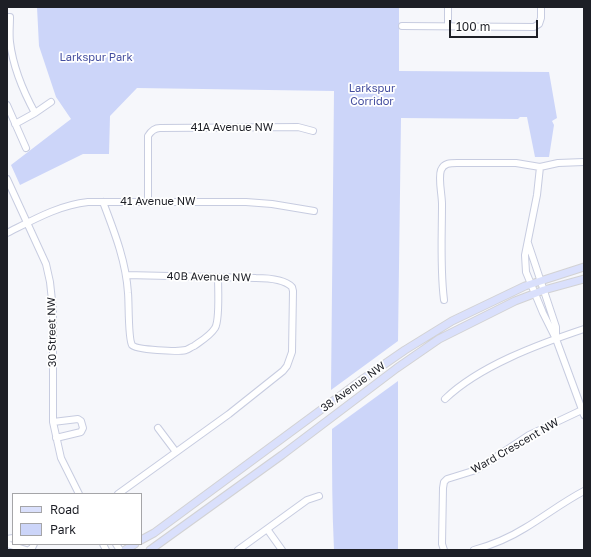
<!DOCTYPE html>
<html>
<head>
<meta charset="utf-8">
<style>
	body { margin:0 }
	#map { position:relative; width:591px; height:557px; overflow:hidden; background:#f6f7fb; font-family:"Golos Text",sans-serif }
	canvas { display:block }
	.frame { position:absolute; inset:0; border:8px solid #1d1f26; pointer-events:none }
	.legend { position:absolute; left:12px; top:493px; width:130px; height:52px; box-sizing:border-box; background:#fff; border:1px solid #a5a5a8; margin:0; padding:5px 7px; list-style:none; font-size:12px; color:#1d1f26 }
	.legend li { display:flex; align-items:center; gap:8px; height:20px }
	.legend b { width:20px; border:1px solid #a5a5a8 }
	.scale { position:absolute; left:449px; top:20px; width:89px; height:18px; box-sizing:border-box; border:2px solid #1d1f26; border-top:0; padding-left:5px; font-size:12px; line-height:14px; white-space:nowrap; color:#1d1f26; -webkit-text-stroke:3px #fff; paint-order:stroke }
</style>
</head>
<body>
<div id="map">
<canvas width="591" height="557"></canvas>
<div class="frame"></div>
<ul class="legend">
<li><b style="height:5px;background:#dae0fc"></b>Road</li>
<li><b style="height:11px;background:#ccd5f9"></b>Park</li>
</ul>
<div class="scale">100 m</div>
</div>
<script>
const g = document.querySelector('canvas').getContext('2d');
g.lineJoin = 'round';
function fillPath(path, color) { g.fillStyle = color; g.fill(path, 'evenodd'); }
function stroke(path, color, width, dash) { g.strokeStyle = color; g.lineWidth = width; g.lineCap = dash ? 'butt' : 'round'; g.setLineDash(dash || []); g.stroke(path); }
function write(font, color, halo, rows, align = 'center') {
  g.font = font + ' "Golos Text",sans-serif'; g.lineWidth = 3.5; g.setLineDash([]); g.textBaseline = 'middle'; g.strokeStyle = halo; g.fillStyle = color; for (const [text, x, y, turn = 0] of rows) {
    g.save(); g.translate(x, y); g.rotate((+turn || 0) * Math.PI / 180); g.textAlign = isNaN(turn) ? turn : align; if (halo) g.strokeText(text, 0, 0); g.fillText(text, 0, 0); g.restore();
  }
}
fillPath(new Path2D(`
	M37 7H399V71L549 72 557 118 552 121 554 125 549 157H535L527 117H520L518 119 401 118 398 341 331 390 334 91 137 88 110 116 109 154H83L20 185 11 165 71 119 56 97 39 46Z
	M398 381V550H334C332 510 332 469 332 429Z`), '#ccd5f9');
const minor = new Path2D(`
	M7 17H10C10 26 9 34 10 42 13 67 23 91 35 113L15 124
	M402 26 534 27 539 24 541 18V7
	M448 26V7
	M7 105 26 148
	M35 113 51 102
	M540 167 537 195 525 255 526 272 543 313 556 339 584 415
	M7 179 46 264 50 282 53 310V422L61 458 79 494
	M103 202C114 231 126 261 128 293 129 302 128 339 132 345 136 350 178 352 186 350 189 349 191 347 194 346 201 341 210 336 215 328 220 320 218 288 218 277
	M148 202V136C151 131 155 128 160 128L298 127 313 131
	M7 233C33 220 59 205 88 202H246L272 204 314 211
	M528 243 556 327V337
	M444 300C440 268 442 236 442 204 442 195 438 178 441 170 444 163 450 163 457 163H516L540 167 558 163 584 162
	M445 399C479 366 539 344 584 329
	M53 422 78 419 81 421 83 428 81 432 56 438
	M158 428 176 452
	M118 494 229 414 283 371 287 366 292 352 293 291 292 287C284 279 268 278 256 278L126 275
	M267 529 282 550
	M7 539 13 538
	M7 544 26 550
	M103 544 106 550
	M116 544 120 550
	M29 550 32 548 34 544
	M238 550 307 500 319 496
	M444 550 442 544 443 488 444 482 447 479 476 470 529 435 584 409
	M474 550C492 545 509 538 525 528 545 516 563 502 584 491`);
const major = new Path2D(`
	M141 540 154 533 360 381 405 350 452 321 525 286 584 267
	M125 550 135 544
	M150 550 282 455 397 368 439 339 515 301 544 290 584 279`);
stroke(minor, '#c7cce0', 8);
stroke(major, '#d2d2d4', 9);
stroke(minor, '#fff', 6);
stroke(major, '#dae0fc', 7);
write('11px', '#444e9f', '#fff', [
	["Larkspur Park",96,58],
	["Larkspur",372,89],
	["Corridor",372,102]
]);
write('11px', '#1d1f26', '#fff', [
	["41A Avenue NW",232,128],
	["41 Avenue NW",158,202],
	["40B Avenue NW",209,277,1],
	["30 Street NW",52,332,-91],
	["38 Avenue NW",353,387,-36],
	["Ward Crescent NW",515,446,-30]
]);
</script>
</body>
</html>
